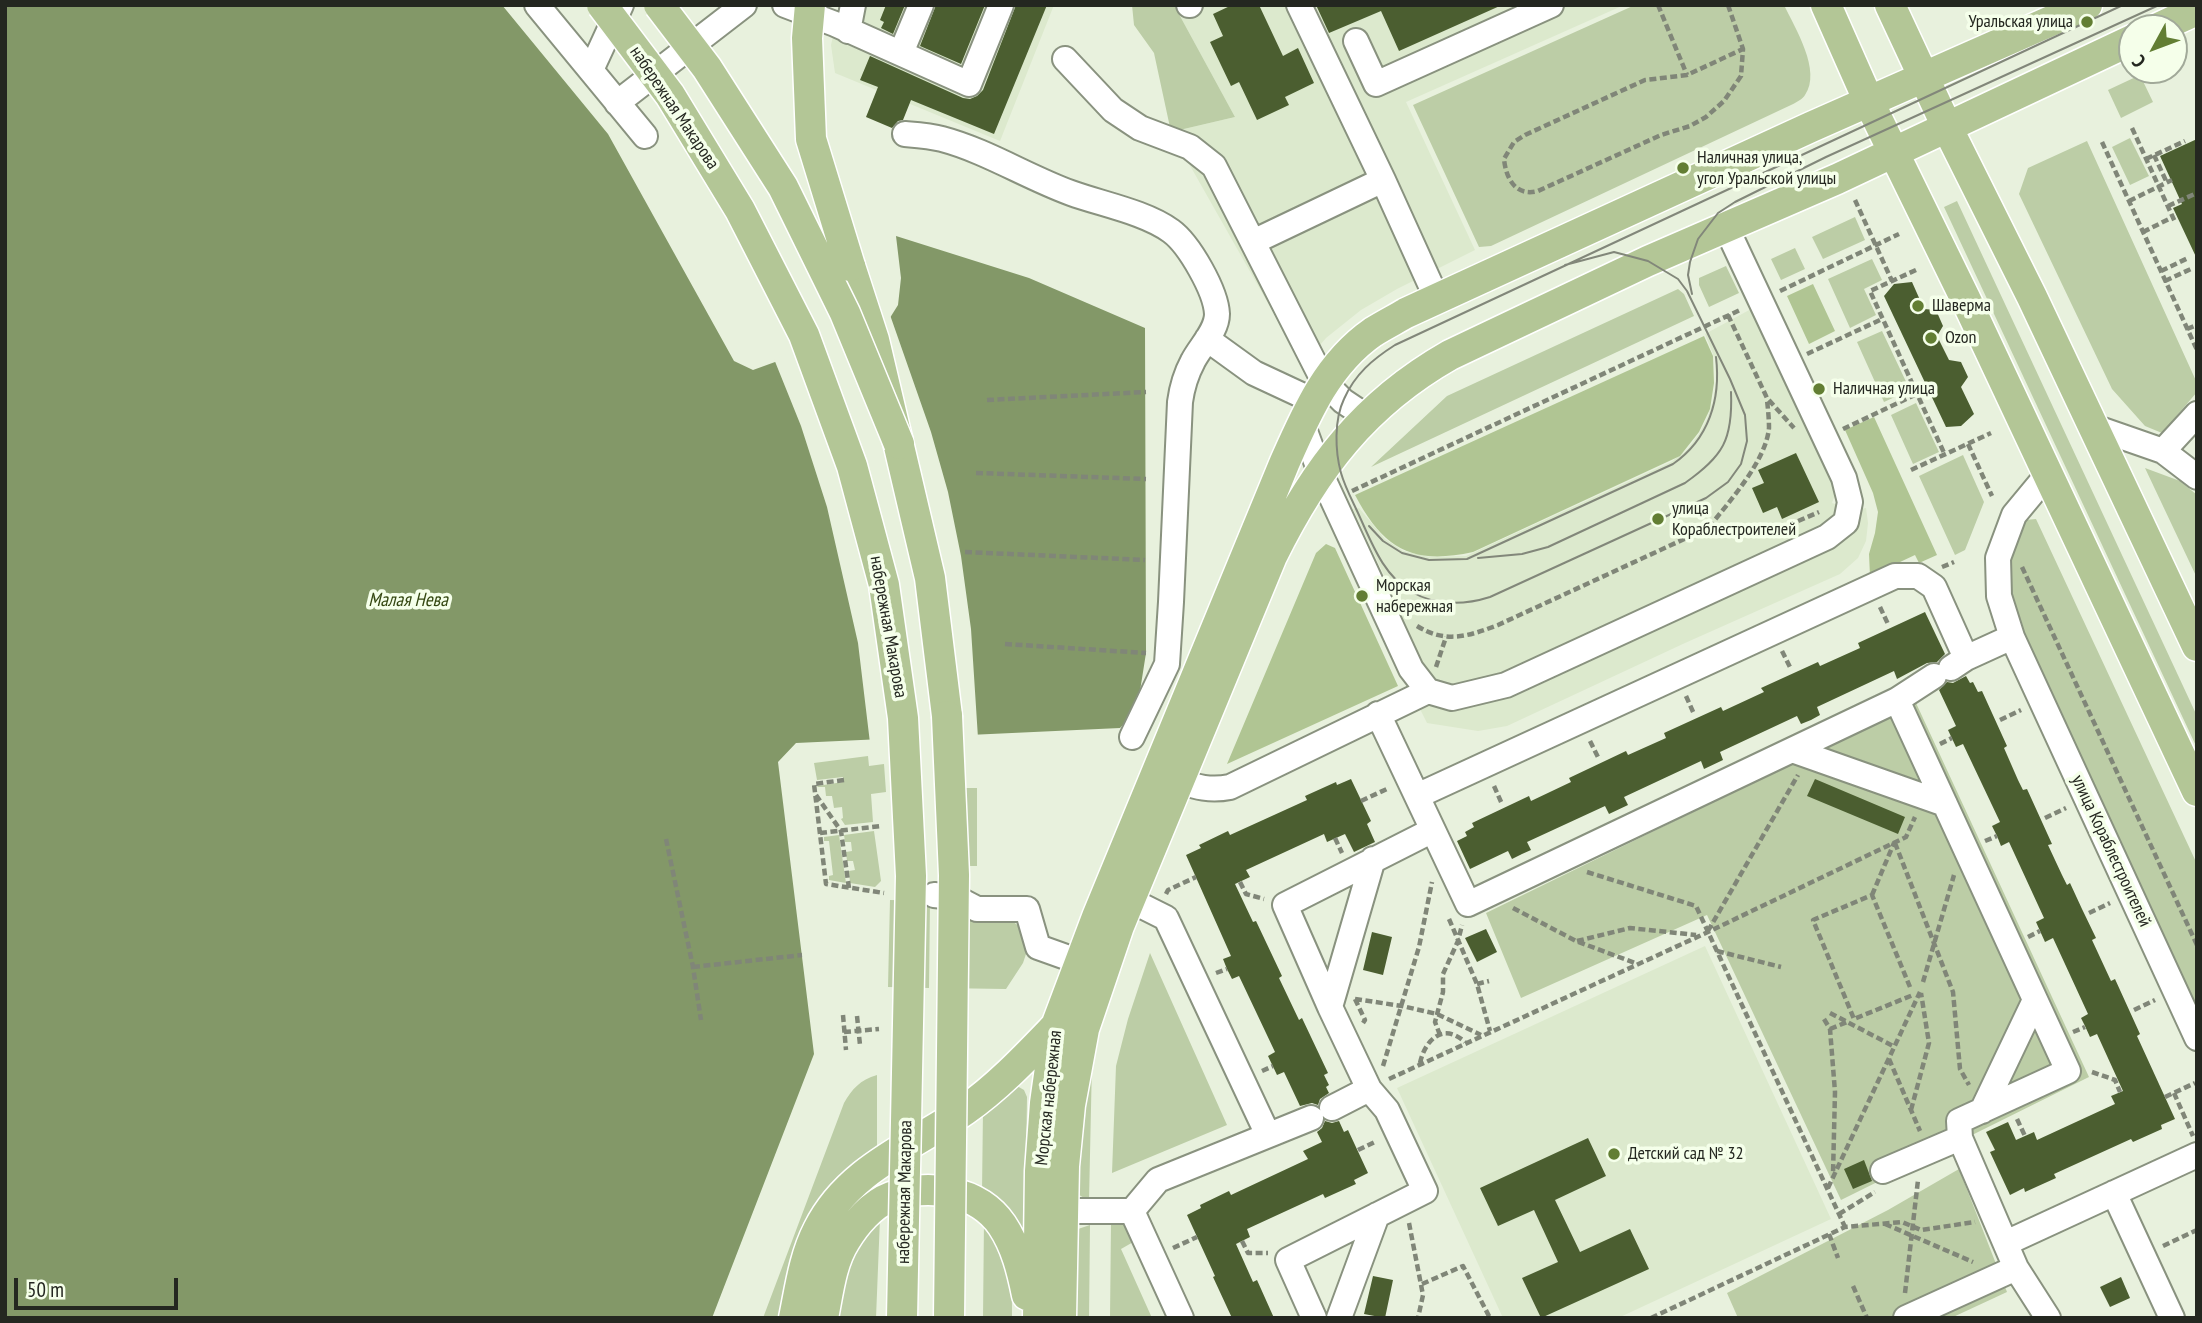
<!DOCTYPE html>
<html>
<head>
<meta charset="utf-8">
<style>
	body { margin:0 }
	#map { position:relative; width:2202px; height:1323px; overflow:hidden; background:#e8f1dd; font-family:"PT Sans Narrow",sans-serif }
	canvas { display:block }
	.frame { position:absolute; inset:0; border:7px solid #242720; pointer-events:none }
	.north { position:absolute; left:2118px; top:14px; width:70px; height:70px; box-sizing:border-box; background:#f5ffea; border:2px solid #a1a999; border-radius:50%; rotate:229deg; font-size:19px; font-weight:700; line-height:28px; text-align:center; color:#242720 }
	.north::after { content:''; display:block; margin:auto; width:24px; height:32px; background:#627e33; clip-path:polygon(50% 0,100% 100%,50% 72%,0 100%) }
	.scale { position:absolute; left:14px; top:1278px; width:164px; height:32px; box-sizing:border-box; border:4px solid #242720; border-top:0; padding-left:9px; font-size:21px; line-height:24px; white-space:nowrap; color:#242720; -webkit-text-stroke:5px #f5ffea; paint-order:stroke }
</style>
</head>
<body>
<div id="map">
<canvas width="2202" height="1323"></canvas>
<div class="frame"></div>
<div class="north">С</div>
<div class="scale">50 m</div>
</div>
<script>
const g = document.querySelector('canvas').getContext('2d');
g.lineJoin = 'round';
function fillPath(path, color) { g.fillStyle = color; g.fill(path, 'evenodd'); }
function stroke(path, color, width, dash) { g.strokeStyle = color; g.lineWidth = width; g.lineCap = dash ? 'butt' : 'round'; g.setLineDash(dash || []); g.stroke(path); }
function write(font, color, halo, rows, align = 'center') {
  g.font = font + ' "PT Sans Narrow",sans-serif'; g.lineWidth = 7; g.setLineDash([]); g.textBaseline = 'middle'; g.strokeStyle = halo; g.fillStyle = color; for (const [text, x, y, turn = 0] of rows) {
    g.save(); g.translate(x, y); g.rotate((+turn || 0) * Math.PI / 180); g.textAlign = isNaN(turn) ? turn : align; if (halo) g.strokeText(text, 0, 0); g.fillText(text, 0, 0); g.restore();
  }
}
fillPath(new Path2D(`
	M840 5H1054L1000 141 835 73 831 45Z
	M1174 5H1624L1406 102 1475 250 1397 289 1361 310 1326 338 1303 365 1171 132 1235 117Z
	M1753 308 1829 468 1836 492 1832 503 1853 510 1866 508 1868 523 1866 541 1858 558 1840 574 1685 643 1507 726 1478 731 1427 723 1385 639 1404 630 1398 605 1353 509 1359 508 1385 539 1403 551 1430 557 1466 556 1671 462 1687 450 1699 434 1707 419 1713 401 1716 382 1715 359 1705 334Z
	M1705 946 1831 1219 1618 1318H1503L1397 1088Z`), '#dce9cd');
fillPath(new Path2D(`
	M1132 5H1174L1235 117 1171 132 1154 53 1134 25Z
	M1635 5H1784C1795 28 1822 71 1805 95 1803 99 1795 103 1791 105L1491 246 1479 247 1413 105Z
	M2140 75 2153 102 2121 118 2108 90Z
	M2130 138 2149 176 2130 185 2112 147Z
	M2087 141 2197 383V392L2162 433 2145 426 2112 389 2019 194 2028 168Z
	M1957 201 2197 716V748L1944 207Z
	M1855 217 1865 240 1823 259 1812 237Z
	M1795 248 1805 269 1781 280 1771 259Z
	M1872 259 1882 280 1864 289 1876 315 1850 328 1828 279Z
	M1726 266 1739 293 1709 307 1699 285V278Z
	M1678 289 1684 294 1694 316 1371 467 1447 396Z
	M1882 331 1910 390 1884 402 1857 342Z
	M1916 403 1939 452 1913 464 1891 415Z
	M1963 455 1984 502 1965 550 1955 555 1919 476Z
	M2145 468 2180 481 2197 495V578Z
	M2036 519 2197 864V1012L2034 663 2010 596 2005 557 2025 520Z
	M1916 703 2089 1077 1841 1200 1707 915 1521 998 1486 913Z
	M868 756 869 766 884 764 886 792 871 794 873 822 845 825 841 819 843 818 842 807 834 808 832 796H826L825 787H818L817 786 843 782V777L817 780 814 763Z
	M942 788H977V866H942Z
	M874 831 881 881 875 887 850 883 849 871 855 870 853 861H847L846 852 852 851 851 842H845L844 835Z
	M839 835 846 883 829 880V876L833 875 829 841H824V837Z
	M890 900 930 901 929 988 888 987Z
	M942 901 1011 920 1021 928 1027 951 1023 963 1006 989 940 988Z
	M1150 953 1227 1125 1112 1173 1116 1066 1128 1019Z
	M1092 1062 1089 1201 1076 1193 1082 1113Z
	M877 1075V1153L782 1318H763L844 1103C852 1089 860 1080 877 1075Z
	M1017 1086 1024 1090 1027 1097 1025 1230 1023 1233 982 1192 983 1110Z
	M1959 1169 2007 1292 1951 1318H1738L1727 1293 1888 1210Z
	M880 1218 876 1318H834L852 1248Z
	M984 1220C1008 1251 1013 1279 1012 1318H983Z
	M1111 1224H1127L1135 1241 1121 1249 1152 1318H1110Z
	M1090 1225 1089 1318H1074L1075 1230Z`), '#bccda6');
fillPath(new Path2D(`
	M1813 284 1835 331 1809 344 1787 296Z
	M1704 336 1713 356 1714 383 1710 409 1699 432 1680 456 1473 552C1413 565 1384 550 1355 495Z
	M1874 417 1937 555 1919 563 1915 555 1870 576 1869 554 1875 533 1878 512 1873 493 1845 430Z
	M1326 544 1335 548 1398 686 1227 764 1316 553Z`), '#b0c593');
fillPath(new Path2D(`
	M5 5H502L608 134 734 361 753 370 888 321 898 305 901 278 896 236 1029 278 1145 328 1146 653 1137 710 1120 728 796 743 778 762 814 1054 712 1318H5Z`), '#839868');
fillPath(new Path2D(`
	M889 312 931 432 948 492 961 556 971 629 978 738 870 743 858 643 827 507 801 426 774 359 886 318Z`), '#e8f1dd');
fillPath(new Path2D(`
	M886 5H905L893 34 881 28 884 22 880 20Z
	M936 5H985L961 64 920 46Z
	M1016 5H1047L994 134 911 100 903 120 898 121 892 128 866 117 878 87 860 80 870 56 963 98 970 99 977 96 983 90Z
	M1232 5H1259L1283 56 1298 48 1314 83 1285 97 1289 105 1257 120 1239 82 1231 86 1210 42 1223 36 1213 14Z
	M1316 5H1502L1399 51 1381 11 1329 33Z
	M2197 139V259L2173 208 2182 204 2160 156Z
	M1912 282 1924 309 1936 310 1943 326 1937 336 1949 360 1961 362 1968 377 1961 387 1974 414 1961 426 1946 427 1884 296 1894 284Z
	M1796 453 1819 502 1782 519 1777 507 1763 513 1752 488 1764 483 1758 470Z
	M1925 612 1945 654 1937 662 1927 663 1897 679 1894 671 1817 707 1820 715 1811 720 1801 724 1797 716 1720 752 1723 760 1704 769 1701 761 1624 797 1628 805 1609 814 1605 806 1527 842 1531 850 1522 854 1512 859 1508 851 1470 869 1457 841 1467 836 1465 832 1474 827 1472 823 1529 796 1531 801 1571 782 1569 778 1626 751 1628 755 1666 738 1664 733 1721 707 1723 711 1764 692 1761 688 1818 662 1820 666 1860 648 1858 643Z
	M1966 676 1970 683 1973 682 1978 692 1982 691 2007 746 2004 748 2018 780 2023 790 2027 789 2052 844 2048 845 2062 875 2067 885 2070 883 2082 909 2096 938 2092 940 2111 981 2115 979 2140 1034 2137 1036 2175 1119 2161 1125 2162 1129 2133 1142 2131 1139 2054 1174 2056 1178 2025 1192 2024 1188 2010 1195 1990 1152 1995 1150 1986 1132 2008 1122 2016 1140 2034 1132 2037 1140 2115 1104 2111 1096 2123 1091 2097 1034 2090 1037 2085 1026 2081 1018 2088 1014 2053 938 2045 942 2036 922 2044 918 2009 842 2001 846 1997 836 1992 826 2000 822 1963 744 1956 747 1948 730 1956 726 1939 690 1947 682 1953 683Z
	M1351 779 1371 821 1367 824 1375 842 1354 852 1345 834 1327 842 1324 834 1246 870 1250 877 1235 884 1253 922 1256 921 1282 976 1279 978 1299 1020 1302 1018 1328 1073 1324 1075 1329 1085 1326 1087 1329 1093 1320 1099 1318 1105 1312 1103 1300 1106 1284 1072 1277 1075 1268 1056 1275 1052 1239 976 1232 979 1227 969 1223 959 1231 956 1186 855 1201 848 1199 845 1228 831 1230 835 1307 800 1305 796 1336 782 1337 785Z
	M1815 779 1905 817 1898 834 1807 796Z
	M1486 929 1497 952 1477 962 1465 938Z
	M1372 932 1392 937 1383 975 1363 970Z
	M1325 1121 1332 1123 1339 1121 1344 1132 1348 1130 1368 1173 1354 1180 1356 1184 1325 1198 1323 1194 1247 1229 1250 1237 1236 1244 1253 1282 1257 1280 1274 1318H1232L1213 1277 1215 1276 1187 1215 1201 1208 1200 1205 1229 1191 1231 1195 1308 1159 1303 1151 1322 1142 1317 1132 1322 1128Z
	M1588 1138 1606 1176 1555 1200 1580 1252 1630 1229 1649 1269 1541 1318 1522 1278 1558 1262 1534 1210 1498 1226 1480 1188Z
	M1864 1160 1872 1181 1853 1189 1844 1169Z
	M1373 1276 1393 1280 1385 1318 1364 1314Z
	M2121 1277 2130 1298 2110 1307 2100 1287Z`), '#4b5e30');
const minor = new Path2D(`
	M537 5 645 136
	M785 5 835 24 969 84 1001 5
	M1189 5H1190
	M1299 5 1383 180 1437 299
	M848 31 853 5
	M1356 41 1376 84 1551 5
	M901 53 921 5
	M1065 59 1113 110 1140 128 1190 147 1214 166 1324 382 1343 401 1367 417
	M591 70 621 5
	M617 103 744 5
	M905 134C917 135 931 136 942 139 987 151 1027 177 1071 193 1101 204 1145 212 1171 231 1189 244 1216 291 1217 314 1217 331 1200 347 1193 361 1186 374 1182 387 1180 402L1171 602 1167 664 1132 737
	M1253 242 1383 180
	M1207 339 1254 373 1314 401
	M1302 423 1320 472 1411 669 1428 691 1452 698 1506 685 1827 537 1846 522 1850 502 1844 478 1726 227
	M2094 427 2163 451 2197 477
	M2163 451 2197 414
	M2048 474 2014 515 1998 558 1999 596 2012 637 2197 1038
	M1951 668 1966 658 2012 637
	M1897 700 2068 1071 1959 1121 1960 1138 2016 1268 2048 1318
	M1378 714 1468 904 1897 700 1934 676
	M1792 750 1945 804
	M1178 781C1197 787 1210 791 1230 787L1428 691
	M1417 796 1895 576H1918L1934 587 1966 658
	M934 895 954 897 977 909H1027L1038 947 1080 962
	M1130 900 1166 918 1268 1135
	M1330 1007 1373 859
	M1332 1108 1369 1089
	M1982 1111 2035 1000
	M1883 1171 1960 1138
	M2114 1193 2172 1318
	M1063 1211H1132L1158 1180 1311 1118
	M1132 1211 1181 1318
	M2006 1243 2197 1155
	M1314 1318 1288 1260 1425 1191 1387 1110 1369 1089 1330 1007 1285 905 1433 830
	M1339 1318 1377 1215
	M1906 1318 2016 1268`);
const major = new Path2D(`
	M1826 5 1869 102 1965 298 2197 791
	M1890 5 1947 127 2032 297 2197 646
	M2158 28 2197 10
	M850 266 874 340 930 578 947 716
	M794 1318C800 1289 804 1257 818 1230 848 1169 913 1146 965 1110 999 1086 1027 1056 1056 1026
	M823 1318C828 1293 831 1263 845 1241 855 1224 872 1204 891 1197 928 1183 978 1190 1002 1225 1016 1246 1022 1270 1027 1295
	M1038 1318 1040 1171 1045 1103 1056 1026 1097 917 1284 464C1306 414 1327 364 1373 332 1384 325 1396 319 1406 313L1811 127 2087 5
	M1061 1318 1064 1166 1070 1105 1084 1029 1119 926 1272 556C1315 469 1364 404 1450 355L1648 261 1837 179 2132 40`);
stroke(minor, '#89927f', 28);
stroke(major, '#fff', 33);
stroke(new Path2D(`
	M1658 5 1687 75
	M1728 5 1743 49 1741 76 1724 101 1706 117 1690 126 1661 135 1538 191C1516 197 1506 179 1504 159L1514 142 1525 135 1645 80 1687 75 1743 49
	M2132 128 2175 222
	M2102 142 2197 350
	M2154 155 2167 183
	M2146 159 2185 141
	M1855 200 1892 281
	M2129 201 2172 180
	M2168 206 2197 193
	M2143 232 2173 217
	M1916 270 1870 291 1945 455
	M2161 271 2188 258
	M2165 281 2193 268
	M1780 291 1899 234
	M1728 315 1767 398 1794 428
	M2187 329 2197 325
	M1807 354 1882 319
	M987 400 1146 392
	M1843 429 1917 394
	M1968 444 1992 496
	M1911 470 1991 433
	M976 473 1146 479
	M1352 491 1740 310
	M1709 527C1729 502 1766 461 1769 428 1769 419 1768 409 1767 400
	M965 552 1145 560
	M1942 567 1954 562
	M2022 567 2197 945
	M1880 607 1888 624
	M1417 626C1446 644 1469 636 1498 625L1708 528 1766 535 1819 512
	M1005 644 1146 653
	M1782 651 1791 669
	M1436 667 1446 637
	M1686 696 1694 714
	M2000 720 2021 710
	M1590 741 1599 759
	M1940 744 1952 738
	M844 780 814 784 826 884 884 893
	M1494 786 1502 804
	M816 795 841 831 849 888
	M1361 801 1389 788
	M2045 818 2066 808
	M820 833 881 826
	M1335 838 1342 853
	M666 839 693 967 701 1020
	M1985 841 1997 836
	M1895 843 1953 992 1960 1069 1969 1085
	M1587 872 1696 906 1845 1227
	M1240 882 1246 894 1264 899
	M1166 894 1168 890 1196 877
	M1872 895 1894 843
	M1513 908 1576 941 1635 963
	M2089 913 2110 903
	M1449 919 1477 984 1490 1031
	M1708 931 1798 775
	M2028 937 2040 931
	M1577 941 1630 928 1696 935
	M1717 951 1781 967
	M693 967 802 955
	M1216 973 1227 969
	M1923 982 1954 875
	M1477 984 1489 981
	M1910 987 1872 895 1813 920 1854 1019 1913 995
	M1355 999 1402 1006 1437 1014 1481 1035
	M1355 999 1365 1020 1363 1023
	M2134 1010 2155 1000
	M1830 1013 1895 1047
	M843 1015 846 1050
	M857 1016 860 1045
	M1824 1019 1830 1029 1835 1092 1833 1174
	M1830 1029 1847 1022
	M844 1032 879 1029
	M2073 1032 2085 1027
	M1440 1035 1435 1022 1443 992V974L1458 941 1462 925
	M1889 1059 1920 1131
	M1420 1063C1425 1040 1443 1022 1465 1042
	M1383 1066 1419 947 1432 882
	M1262 1071 1273 1066
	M2092 1072 2115 1080 2120 1092
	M1389 1079 1708 932 1906 837 1915 817
	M2174 1093 2193 1136
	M2165 1097 2195 1083
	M1911 1110 1929 1043 1921 993
	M2017 1119 2025 1136
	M1358 1150 1377 1141
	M1828 1188 1920 992
	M1839 1214 1875 1192
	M1409 1223 1423 1295 1418 1318
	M1885 1224 1973 1262
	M1829 1234 1838 1258
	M1242 1241 1248 1253H1268
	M2163 1246 2197 1230
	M1173 1248 1197 1237
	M1422 1284 1463 1266 1490 1318
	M1853 1286 1867 1318
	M1905 1293 1918 1180
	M1651 1318 1845 1227 1902 1222 1921 1230 1975 1222`), '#808678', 4.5, [7, 3.5]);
stroke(minor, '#fff', 24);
stroke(major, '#b3c696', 30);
stroke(new Path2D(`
	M1565 265 1614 252 1648 261 1678 279 1687 291 1730 379 1745 415 1747 441 1741 464 1728 482 1706 498 1490 597C1465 605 1436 606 1412 592 1383 576 1371 541 1358 513 1352 500 1345 487 1341 473 1335 451 1334 420 1344 399 1355 374 1373 359 1395 345 1637 231 1880 118 2123 5
	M1692 294 1688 275 1690 262 1698 239 1718 213 1735 202 1826 157 2159 5
	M1369 526 1383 541 1402 553 1429 560 1467 559 1673 464C1709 439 1721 399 1716 357
	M1478 558 1522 554 1548 547 1685 483C1723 456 1733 440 1731 392`), '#82877a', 2);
const majorBridge = new Path2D(`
	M602 5 670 95 740 210 804 335 852 466 884 585 903 718 911 876 902 1318
	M659 5 707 68 783 187 845 313 899 444
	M810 5 807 38 811 139 850 266
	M947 716 954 875 949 1318`);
stroke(majorBridge, '#fff', 33, []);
stroke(majorBridge, '#b3c696', 30);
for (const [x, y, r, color] of [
	[2087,22,7,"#627e33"],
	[1683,168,7,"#627e33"],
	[1918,306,7,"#627e33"],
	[1931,338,7,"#627e33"],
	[1819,389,7,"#627e33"],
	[1658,519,7,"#627e33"],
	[1362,596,7,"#627e33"],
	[1614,1154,7,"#627e33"]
]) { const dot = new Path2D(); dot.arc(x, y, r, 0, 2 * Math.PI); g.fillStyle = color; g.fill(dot); stroke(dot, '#f5ffea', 2.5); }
write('18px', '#242720', '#f5ffea', [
	["Уральская улица",2073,22,"right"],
	["Наличная улица,",1697,158],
	["угол Уральской улицы",1697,179],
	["Шаверма",1932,306],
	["Ozon",1945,338],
	["Наличная улица",1833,389],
	["улица",1672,509],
	["Кораблестроителей",1672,530],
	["Морская",1376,586],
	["набережная",1376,607],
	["Детский сад № 32",1628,1154]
], 'left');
write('18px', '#242720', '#f5ffea', [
	["набережная Макарова",674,108,56],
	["набережная Макарова",888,627,80],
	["улица Кораблестроителей",2111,851,65],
	["Морская набережная",1049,1098,-84],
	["набережная Макарова",905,1192,-89]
]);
write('italic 19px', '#344711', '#f5ffea', [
	["Малая Нева",408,601]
]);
</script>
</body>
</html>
